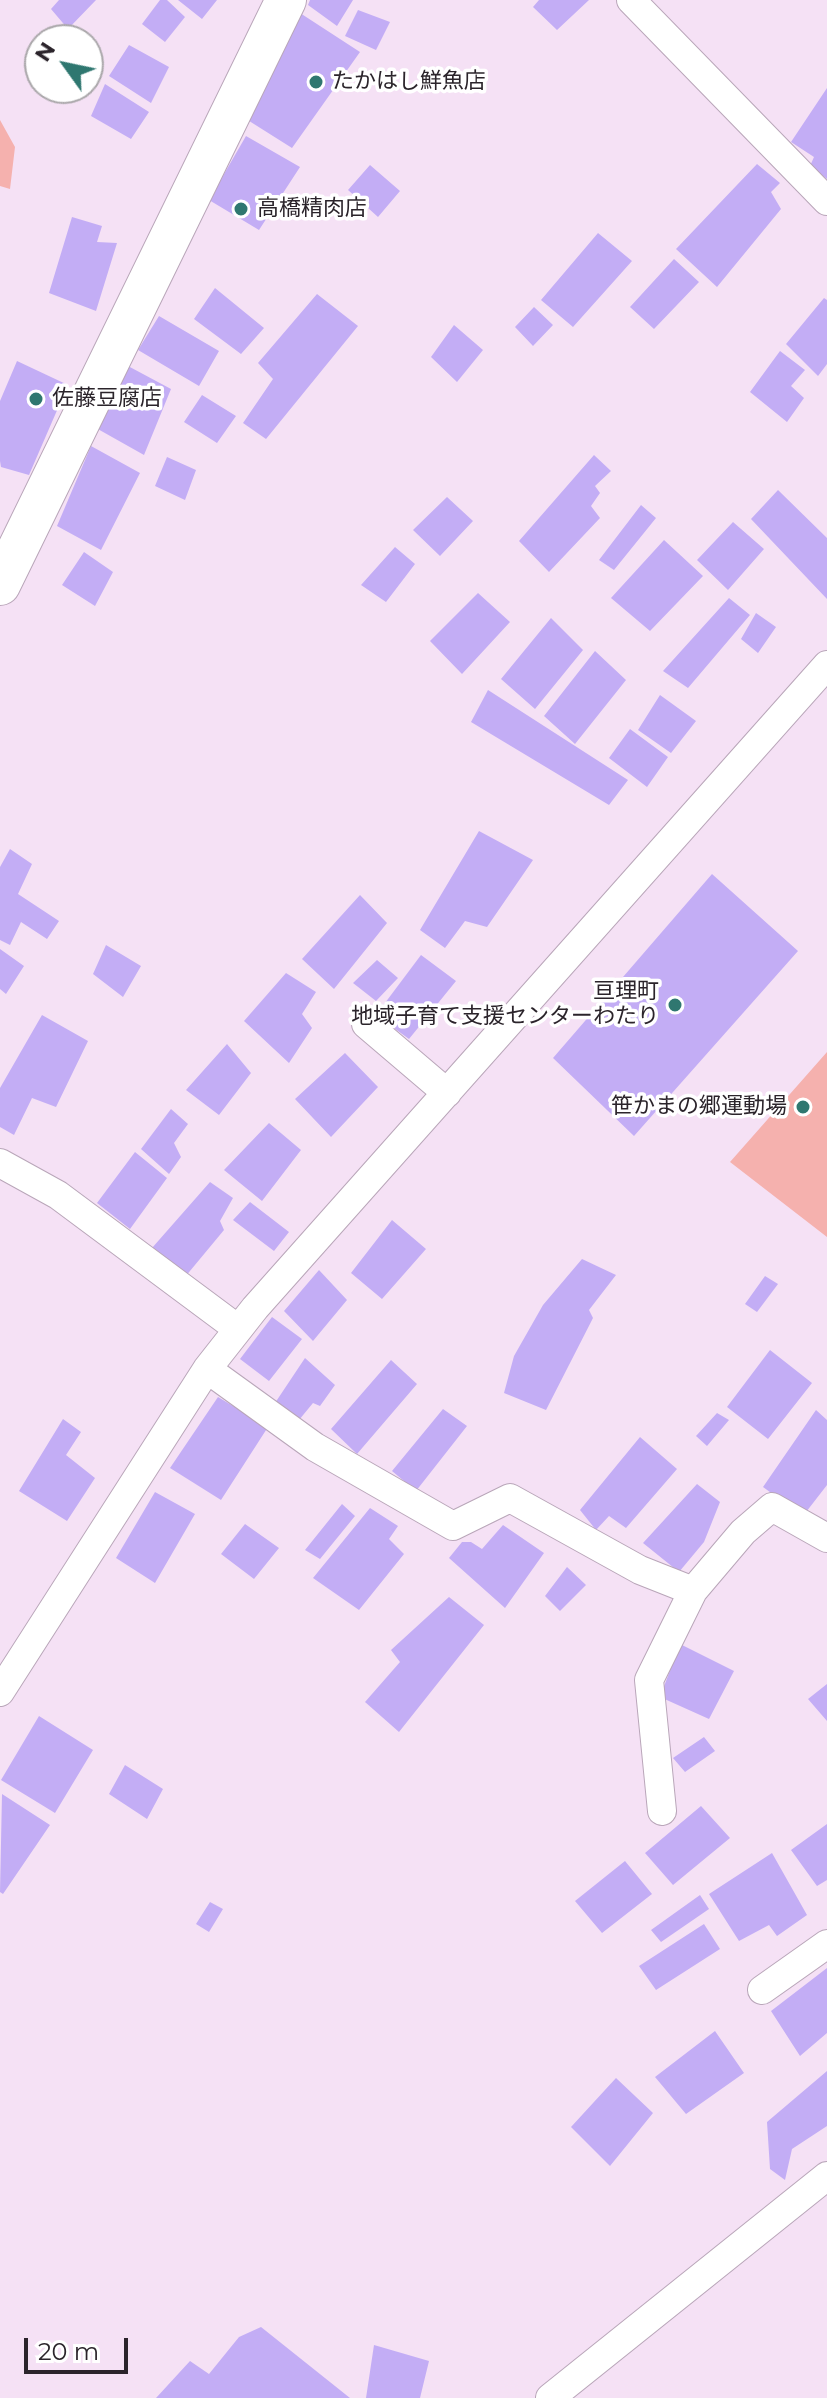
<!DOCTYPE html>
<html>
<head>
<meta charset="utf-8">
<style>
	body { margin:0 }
	#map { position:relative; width:827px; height:2398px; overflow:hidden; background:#f5e1f5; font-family:Montserrat,sans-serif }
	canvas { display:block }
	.north { position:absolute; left:24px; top:24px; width:80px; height:80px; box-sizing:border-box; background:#fff; border:2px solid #aaa7aa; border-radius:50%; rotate:303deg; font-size:22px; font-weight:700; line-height:32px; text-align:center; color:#2b242b }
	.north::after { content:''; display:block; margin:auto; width:28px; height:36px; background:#2f7770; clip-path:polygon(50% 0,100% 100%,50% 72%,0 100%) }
	.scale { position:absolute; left:24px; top:2338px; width:104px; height:36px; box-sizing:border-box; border:4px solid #2b242b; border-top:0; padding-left:10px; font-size:24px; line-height:28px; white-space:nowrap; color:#2b242b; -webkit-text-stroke:6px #fff; paint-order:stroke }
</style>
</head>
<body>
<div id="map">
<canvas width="827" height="2398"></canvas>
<div class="north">N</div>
<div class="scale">20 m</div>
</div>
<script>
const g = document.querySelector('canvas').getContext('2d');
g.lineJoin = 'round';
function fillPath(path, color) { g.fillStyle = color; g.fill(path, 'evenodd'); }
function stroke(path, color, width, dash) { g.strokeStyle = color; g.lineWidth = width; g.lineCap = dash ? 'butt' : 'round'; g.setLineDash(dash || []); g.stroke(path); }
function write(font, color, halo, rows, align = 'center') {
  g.font = font + ' Montserrat,"Noto Sans JP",sans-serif'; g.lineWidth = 7; g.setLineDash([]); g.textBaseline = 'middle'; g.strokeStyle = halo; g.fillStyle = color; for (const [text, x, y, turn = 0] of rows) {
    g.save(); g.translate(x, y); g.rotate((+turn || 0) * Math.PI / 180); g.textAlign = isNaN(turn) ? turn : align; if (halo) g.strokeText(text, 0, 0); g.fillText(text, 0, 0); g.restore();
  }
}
fillPath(new Path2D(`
	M0 120 15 147 10 189 0 186Z
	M827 1052V1237L730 1162Z`), '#f5b1ae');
fillPath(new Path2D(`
	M59 0H96L68 29 51 9Z
	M160 0H167L185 17 165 42 142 24Z
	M178 0H217L202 19Z
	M310 0H353L337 26 308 5Z
	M539 0H589L557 30 533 7Z
	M358 10 390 22 376 50 345 36Z
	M300 13 360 52 292 148 246 119Z
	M129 45 169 67 151 103 109 76Z
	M105 84 149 112 131 139 91 116Z
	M827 88V179L810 166 814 157 791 142Z
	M246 136 300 167 259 230 209 200Z
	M757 164 780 183 771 192 781 209 717 287 676 249Z
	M370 165 400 191 378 217 348 190Z
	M72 217 102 226 97 242 117 243 96 311 49 293Z
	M598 233 632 261 573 327 541 300Z
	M674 259 699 282 654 329 630 307Z
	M215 288 264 328 241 354 194 319Z
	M317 294 358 326 266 439 243 423 273 379 258 363Z
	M824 298 827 300V364L818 376 786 344Z
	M534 307 553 325 533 346 515 327Z
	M159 316 219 351 199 386 138 350Z
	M454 325 483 350 457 382 431 357Z
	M780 351 805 370 791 386 804 398 787 422 750 392Z
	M17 361 68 385 29 475 1 467 0 461V401Z
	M128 366 171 389 144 455 96 428Z
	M202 395 236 416 217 443 184 422Z
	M91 446 140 473 101 550 57 526Z
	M594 455 611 471 595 486 600 493 591 506 600 518 549 572 519 541Z
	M167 457 196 470 185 500 155 486Z
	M778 490 827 538V599L751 519Z
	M447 497 473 521 440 556 413 530Z
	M641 505 656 518 614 570 599 560Z
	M733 522 764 549 728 590 697 560Z
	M664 540 703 576 650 631 611 598Z
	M395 547 415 564 386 602 361 585Z
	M84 552 113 572 95 606 62 585Z
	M478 593 510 622 462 674 430 641Z
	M729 598 750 615 688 688 663 671Z
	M756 613 776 627 758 653 741 639Z
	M551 618 583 650 535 709 501 679Z
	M595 651 626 680 575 744 544 716Z
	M488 690 628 780 609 805 471 722Z
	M660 695 696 721 671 753 638 730Z
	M630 729 668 757 647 787 609 758Z
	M479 831 533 860 487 927 465 921 445 948 420 930Z
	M10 849 32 864 18 894 59 921 47 939 21 922 10 945 0 940V867Z
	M712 874 798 951 634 1136 553 1058Z
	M360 895 387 923 334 989 302 959Z
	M106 945 141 966 123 997 93 974Z
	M0 949 24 966 6 994 0 989Z
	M421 955 456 981 409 1039 376 1015Z
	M377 960 398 978 376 1001 353 983Z
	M286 973 316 992 302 1014 312 1028 289 1063 244 1021Z
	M42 1015 88 1041 56 1107 32 1098 14 1135 0 1127V1088Z
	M227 1044 251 1073 219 1115 186 1090Z
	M345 1053 378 1087 331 1137 295 1099Z
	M171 1109 188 1124 174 1143 181 1157 169 1174 141 1149Z
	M269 1123 301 1150 262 1201 224 1170Z
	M135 1152 167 1178 130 1229 97 1203Z
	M210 1182 233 1198 220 1221 224 1230 185 1277 152 1248Z
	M250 1202 289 1232 274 1251 233 1220Z
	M392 1220 426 1249 382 1299 351 1273Z
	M582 1259 616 1275 589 1310 593 1318 546 1410 504 1393 514 1356 543 1305Z
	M319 1270 347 1300 313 1341 284 1311Z
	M765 1276 778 1284 757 1312 745 1304Z
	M272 1317 302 1339 269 1381 240 1359Z
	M770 1350 812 1383 768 1439 727 1407Z
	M305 1358 335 1385 320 1406 313 1403 299 1420 275 1403Z
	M391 1360 417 1384 357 1454 331 1429Z
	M218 1397 268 1427 221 1500 170 1468Z
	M443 1409 467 1426 416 1491 392 1471Z
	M816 1410 827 1420V1485L803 1516 763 1487Z
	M717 1413 729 1420 707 1446 696 1436Z
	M63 1419 81 1432 66 1455 95 1478 67 1521 19 1491Z
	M640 1437 677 1469 626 1528 609 1516 596 1530 580 1510Z
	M697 1484 720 1502 704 1542 679 1572 643 1543Z
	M155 1492 195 1514 155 1583 116 1558Z
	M342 1504 355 1516 320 1559 305 1550Z
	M370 1508 398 1526 389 1539 404 1554 359 1610 313 1578Z
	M245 1524 279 1548 254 1579 221 1554Z
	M503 1525 544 1553 505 1608 449 1558 462 1542H471L482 1549Z
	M567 1567 586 1585 560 1611 545 1596Z
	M449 1597 484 1625 399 1732 365 1702 400 1662 391 1650Z
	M680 1644 734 1671 709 1719 660 1697Z
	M827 1684V1721L808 1699Z
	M39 1716 93 1750 55 1813 1 1780Z
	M704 1737 715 1751 685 1772 673 1758Z
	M125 1765 163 1789 147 1819 109 1794Z
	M2 1794 50 1825 3 1894 0 1892Z
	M701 1806 730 1838 673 1885 645 1853Z
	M827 1824V1880L817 1886 791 1850Z
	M772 1853 807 1915 777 1936 769 1925 739 1941 709 1894Z
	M625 1861 652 1894 602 1933 575 1901Z
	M700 1895 709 1909 661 1942 651 1930Z
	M210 1902 223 1909 209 1932 196 1924Z
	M704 1924 720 1949 656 1990 639 1966Z
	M827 1968V2033L800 2056 771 2011Z
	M715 2031 744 2073 686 2114 655 2077Z
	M827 2071V2126L792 2149 785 2180 770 2169 767 2122Z
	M616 2078 653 2113 610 2166 571 2127Z
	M261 2327 350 2398H156L190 2361 209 2374 239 2337Z
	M374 2345 429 2361 420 2398H366Z`), '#c3adf5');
const street = new Path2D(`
	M631 0 827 201
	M366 1024 447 1093
	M0 1163 58 1195 238 1329
	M207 1369 315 1447 453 1526 510 1498 640 1570 693 1591 743 1532 772 1507 827 1538
	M0 1692 207 1369 255 1308 827 665
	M662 1811 649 1680 693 1591
	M762 1990 827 1944
	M550 2398 827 2176`);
const secondary = new Path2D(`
	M0 585 286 0`);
stroke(street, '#b9a6b9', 30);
stroke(secondary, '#b9a6b9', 42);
stroke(street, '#fff', 28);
stroke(secondary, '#fff', 40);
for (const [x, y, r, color] of [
	[316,82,8,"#2f7770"],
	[241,209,8,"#2f7770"],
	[36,399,8,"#2f7770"],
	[675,1005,8,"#2f7770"],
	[803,1107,8,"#2f7770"]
]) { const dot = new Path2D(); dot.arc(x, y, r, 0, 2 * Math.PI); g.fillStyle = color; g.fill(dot); stroke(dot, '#fff', 3); }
write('22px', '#2b242b', '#fff', [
	["たかはし鮮魚店",332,82],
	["高橋精肉店",257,209],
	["佐藤豆腐店",52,399],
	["亘理町",659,992,"right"],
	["地域子育て支援センターわたり",659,1017,"right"],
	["笹かまの郷運動場",787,1107,"right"]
], 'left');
</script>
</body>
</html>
